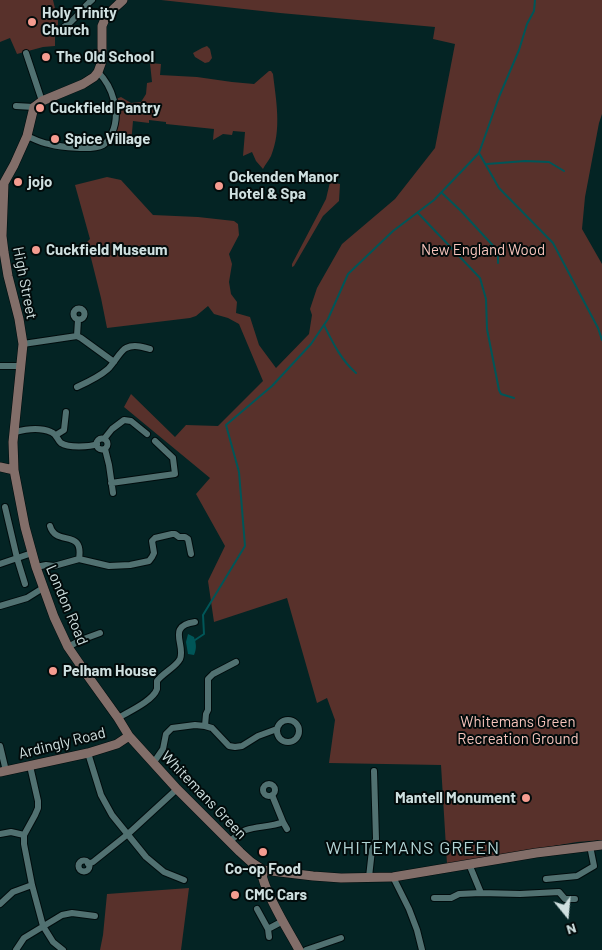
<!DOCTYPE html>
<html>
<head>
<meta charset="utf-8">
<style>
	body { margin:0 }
	#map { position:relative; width:602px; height:950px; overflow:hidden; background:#042424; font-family:Barlow,sans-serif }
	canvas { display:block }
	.north { position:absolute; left:542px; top:890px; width:50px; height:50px; -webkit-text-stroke:4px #020b0b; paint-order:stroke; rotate:163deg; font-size:14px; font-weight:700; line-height:20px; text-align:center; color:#cfe0e0 }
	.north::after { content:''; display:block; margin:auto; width:18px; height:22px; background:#cfe0e0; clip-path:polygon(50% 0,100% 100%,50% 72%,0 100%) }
</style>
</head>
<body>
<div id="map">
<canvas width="602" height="950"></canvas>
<div class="north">N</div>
</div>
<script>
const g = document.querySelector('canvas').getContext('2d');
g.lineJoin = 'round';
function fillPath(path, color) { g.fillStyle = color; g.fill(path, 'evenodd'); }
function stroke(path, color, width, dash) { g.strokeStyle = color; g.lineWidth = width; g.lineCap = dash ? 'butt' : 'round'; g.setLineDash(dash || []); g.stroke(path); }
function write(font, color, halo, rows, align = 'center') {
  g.font = font + ' Barlow,sans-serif'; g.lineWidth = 4; g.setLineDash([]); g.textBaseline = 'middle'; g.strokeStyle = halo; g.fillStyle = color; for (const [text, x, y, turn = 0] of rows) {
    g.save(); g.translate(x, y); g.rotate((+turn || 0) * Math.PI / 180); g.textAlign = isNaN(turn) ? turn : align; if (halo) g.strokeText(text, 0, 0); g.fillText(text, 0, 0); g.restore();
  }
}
fillPath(new Path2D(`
	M0 0H53L58 21V31L55 32V46L43 47 17 54 10 38 0 42Z
	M161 0H602V114L599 123 585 197 582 229 602 264V840L577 842 447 864 441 765 329 763 335 720 327 698 317 703 287 598 214 622 208 581 225 546 196 494 210 478 124 407 131 394 175 437 186 425 218 426 263 381 239 324 228 318 214 314 208 306 196 316 190 318 107 328 101 298 87 242 90 239 75 185 107 177 121 180 153 215 198 217 234 221 238 224 239 235 229 254 232 264 229 282 231 294 237 302 236 313 250 317 259 345 276 368 309 334 312 315 310 309 317 288 342 244 395 199 435 148 455 44 433 39 435 27 280 13Z
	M207 46 210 49 212 58 209 62 205 63 195 57 193 53 202 48Z
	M150 63 161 64 160 75 197 77 232 82 254 84 269 71H271L273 74C276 100 282 130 271 156 269 160 265 165 263 169L256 161 252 152 243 156 245 132 233 131 232 135 223 134 213 140 214 129 166 124V122L149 120V123L133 121 131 144 114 142 119 112 116 99 121 97 131 103 141 102 146 94 147 83 152 82Z
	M330 182 340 184 339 201 323 216 294 266 292 267V264L326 199Z
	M189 888 181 950H100L103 935 107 894Z`), '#58312b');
fillPath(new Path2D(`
	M188 634 194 637C196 643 197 648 194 655L188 654 186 642Z`), '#005658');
stroke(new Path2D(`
	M479 153 499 188 553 243 598 328 602 340
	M487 164 525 161 549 162 564 171
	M442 193 461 211 498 251V263
	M418 213 480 278 486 299 487 329 499 390 501 394 514 398
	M324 325C333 343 341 360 356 373
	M195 640 204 634 203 615 245 546 239 472 226 425 272 386 311 344 328 319 348 274 393 231 434 200 479 153 499 97 519 50 527 24 534 11 535 0`), '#005658', 2);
const street = new Path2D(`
	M64 31V27C75 21 82 8 92 0
	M26 53 42 101
	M16 106 34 107
	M27 136C34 139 41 143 49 144 60 147 92 151 103 145 107 143 110 137 112 133 121 113 113 87 98 72
	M73.5 314a5.5 5.5 0 1 1 11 0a5.5 5.5 0 1 1-11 0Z
	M77 336 78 320
	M23 344 77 336 81 338 114 362
	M0 366H21
	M77 387C88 382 99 377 108 369 114 363 121 350 126 348 134 344 143 347 150 349
	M15 432C26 429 40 427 51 432 57 434 57 440 61 443 68 448 90 447 97 444
	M56 435 64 430 66 412
	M96.5 444a5.5 5.5 0 1 1 11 0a5.5 5.5 0 1 1-11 0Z
	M104 439 112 429 124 420 131 421 147 434
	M105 449 109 465 113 493
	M111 483 175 474 173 458 155 441
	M5 507 17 558 25 584
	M50 526C56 547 84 528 79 559
	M0 564 32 553
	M36 567 46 565 54 566 79 559 109 566 130 565 149 561 152 557 154 553 152 541 155 538 172 534H175L179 537H185L188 539 191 554
	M0 606 27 598 43 588
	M68 647 81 640 100 633
	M118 718C128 712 153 701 157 689 157 687 157 683 157 681 163 673 176 667 180 659 186 645 166 626 195 622
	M277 731a11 11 0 1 1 22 0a11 11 0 1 1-22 0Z
	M205 726 206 714 208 710V679L213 674 236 662
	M0 746 6 771
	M88 753 101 795 112 815 146 857 164 872 184 880
	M154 762 163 749 166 734 172 728 195 725 205 726 212 728 229 746 235 747 242 746 258 736 277 729
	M30 766 38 801V808L35 815 24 835V844L32 885 43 926 53 942 63 950
	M263 790a6 6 0 1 1 12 0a6 6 0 1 1-12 0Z
	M283 822 287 829
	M0 834 11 832 24 835
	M229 842C235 837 240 832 246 830 258 826 271 827 283 822L272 795
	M78.5 866a5.5 5.5 0 1 1 11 0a5.5 5.5 0 1 1-11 0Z
	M88 864 93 862 128 834 177 789
	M469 864 481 893 520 894 559 892 565 899H575
	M369 877 372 850 376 839 374 771
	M393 877 409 909 417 930 422 950
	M546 879 577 876 594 866 590 846
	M434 898H451L459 894 481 893
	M0 904 13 892 32 885
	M257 909 268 929 269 937
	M268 929 283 921
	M16 950 24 938 62 915 72 913 95 916
	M306 950 341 938`);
const secondary = new Path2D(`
	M123 0C115 8 105 15 102 26V61L98 72 94 77 83 84 42 101 34 107 27 136 14 165 4 183 2 236 4 252 8 276 19 319 23 344 13 442 14 470 25 527 36 567 54 617 68 647 90 679 118 718 129 736 177 789 240 852 251 862 263 870 313 876 341 878 393 877 536 853 602 845
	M0 467 14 470
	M0 772 88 753 117 744 129 736
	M263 870C262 874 262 877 264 882 271 903 288 930 299 950`);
stroke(street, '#000c0d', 8);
stroke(secondary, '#000c0d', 10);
stroke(street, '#517171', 6);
stroke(secondary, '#826e69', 9);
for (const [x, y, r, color] of [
	[32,22,5,"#f59c90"],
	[46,57,5,"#f59c90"],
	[40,108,5,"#f59c90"],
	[55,139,5,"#f59c90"],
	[18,182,5,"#f59c90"],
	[219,186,5,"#f59c90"],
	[36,250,5,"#f59c90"],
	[53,671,5,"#f59c90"],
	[526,798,5,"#f59c90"],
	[263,852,5,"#f59c90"],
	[235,895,5,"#f59c90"]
]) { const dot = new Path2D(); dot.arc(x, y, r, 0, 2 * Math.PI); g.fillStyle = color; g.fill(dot); stroke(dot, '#020b0b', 2); }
write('bold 15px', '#cfe0e0', '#020b0b', [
	["Holy Trinity",42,13],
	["Church",42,30],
	["The Old School",56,57],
	["Cuckfield Pantry",50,108],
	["Spice Village",65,139],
	["Ockenden Manor",229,177],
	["Hotel & Spa",229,194],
	["jojo",28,182],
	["Cuckfield Museum",46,250],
	["Pelham House",63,671],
	["Mantell Monument",516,798,"right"],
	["Co-op Food",263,869,"center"],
	["CMC Cars",245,895]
], 'left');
write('15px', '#f7c4bc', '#020b0b', [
	["New England Wood",483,250],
	["Whitemans Green",518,722],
	["Recreation Ground",518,739]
]);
write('15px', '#cfe0e0', '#020b0b', [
	["High Street",25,283,79],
	["London Road",67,605,67],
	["Ardingly Road",62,743,-14],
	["Whitemans Green",204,795,46]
]);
g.letterSpacing = '1px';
write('18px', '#b1d3d4', '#020b0b', [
	["WHITEMANS GREEN",413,848]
]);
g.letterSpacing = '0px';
</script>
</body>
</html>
